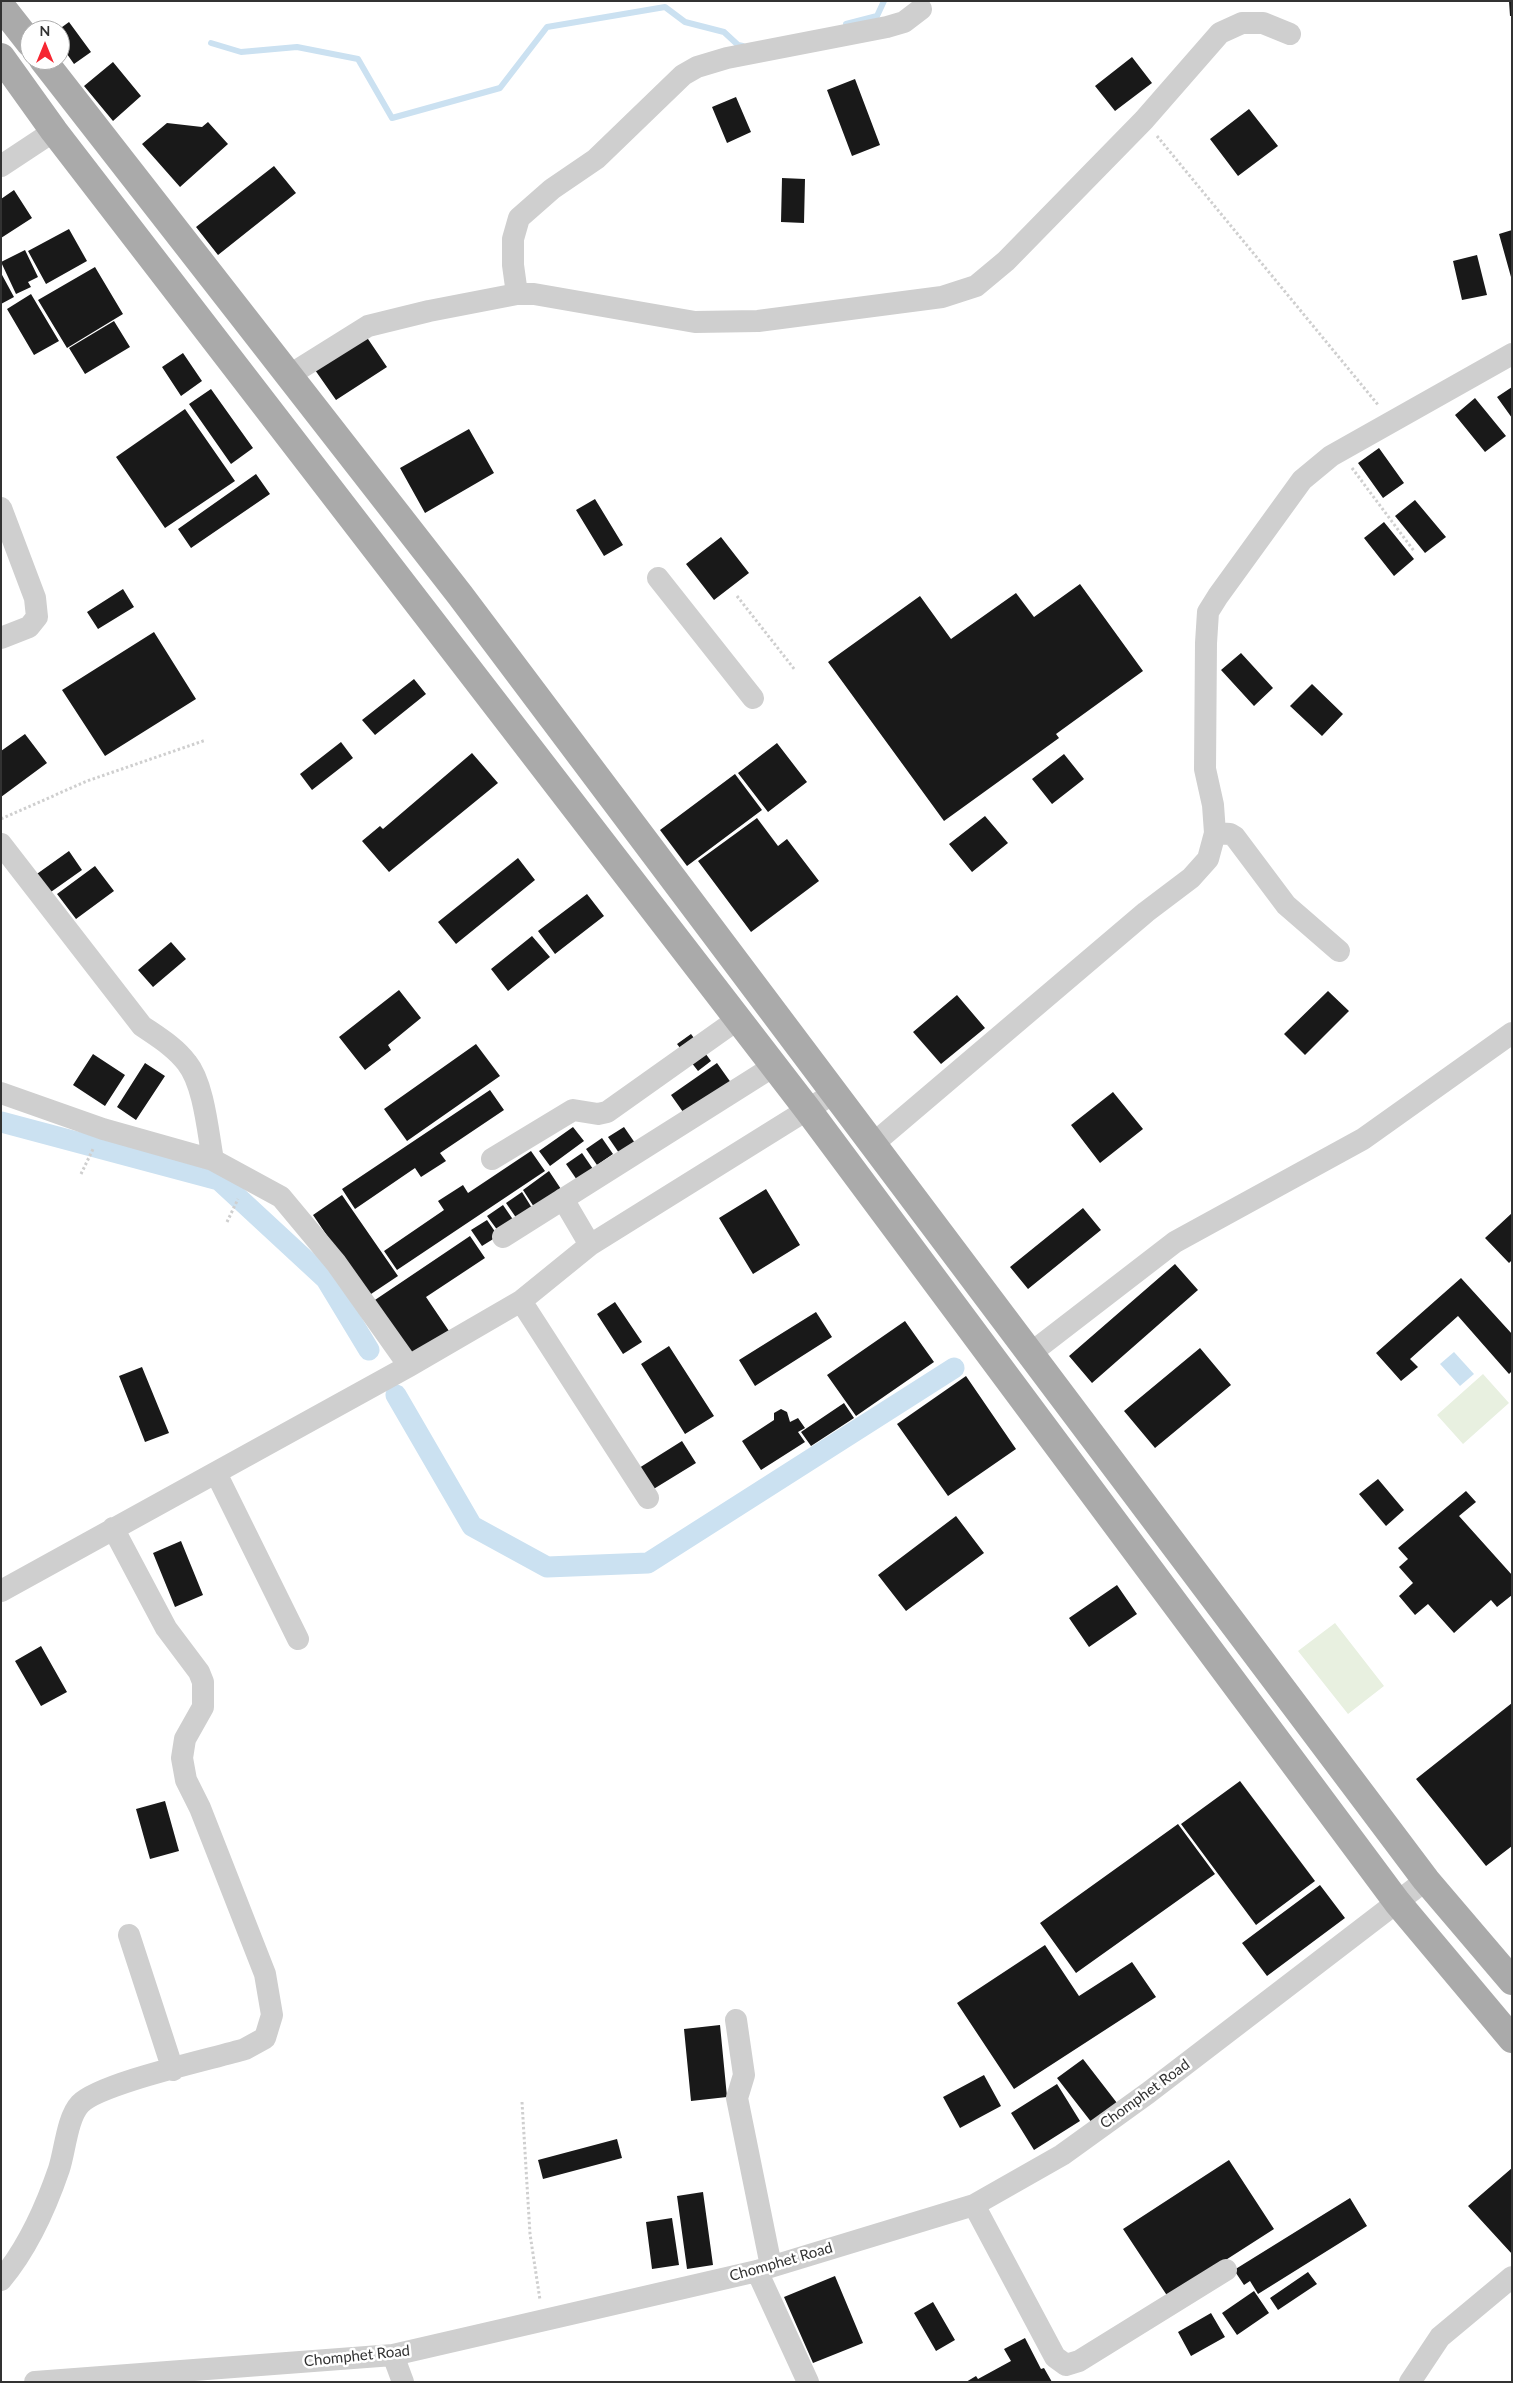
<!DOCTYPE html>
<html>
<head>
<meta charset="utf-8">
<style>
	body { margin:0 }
	#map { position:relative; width:1513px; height:2383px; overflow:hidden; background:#fff; font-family:Lato,sans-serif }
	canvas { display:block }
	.frame { position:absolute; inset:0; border:2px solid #323232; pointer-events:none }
	.north { position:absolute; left:20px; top:20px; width:50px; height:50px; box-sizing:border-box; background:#fff; border:1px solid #adadad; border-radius:50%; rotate:0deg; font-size:14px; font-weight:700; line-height:20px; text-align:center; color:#323232 }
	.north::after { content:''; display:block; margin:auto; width:18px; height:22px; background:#f62732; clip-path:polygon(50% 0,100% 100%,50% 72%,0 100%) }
</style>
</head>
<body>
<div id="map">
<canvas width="1513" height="2383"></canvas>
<div class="frame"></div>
<div class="north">N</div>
</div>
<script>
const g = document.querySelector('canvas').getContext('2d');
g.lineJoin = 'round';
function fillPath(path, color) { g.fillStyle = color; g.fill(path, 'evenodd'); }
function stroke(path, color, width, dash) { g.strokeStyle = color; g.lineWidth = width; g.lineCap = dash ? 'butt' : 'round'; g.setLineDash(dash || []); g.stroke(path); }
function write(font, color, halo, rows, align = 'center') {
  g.font = font + ' Lato,sans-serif'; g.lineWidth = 5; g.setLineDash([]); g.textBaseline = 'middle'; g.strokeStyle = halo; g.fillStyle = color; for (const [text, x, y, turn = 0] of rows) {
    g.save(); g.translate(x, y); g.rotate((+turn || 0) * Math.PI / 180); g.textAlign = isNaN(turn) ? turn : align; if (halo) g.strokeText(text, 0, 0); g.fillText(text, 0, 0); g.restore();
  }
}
fillPath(new Path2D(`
	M1483 1374 1509 1403 1463 1444 1437 1415Z
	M1335 1623 1384 1686 1348 1714 1298 1651Z`), '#e8f0e0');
fillPath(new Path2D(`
	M1454 1352 1474 1374 1460 1386 1440 1364Z`), '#cbe1f1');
stroke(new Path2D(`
	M846 24 877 16 884 1
	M211 43 241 52 297 47 358 59 392 118 500 88 547 27 665 7 685 22 724 32 738 45 743 46`), '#cbe1f1', 6);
stroke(new Path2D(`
	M1 1122 219 1180 326 1279 369 1350
	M396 1395 472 1526 547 1567 648 1563 954 1368`), '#cbe1f1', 21);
fillPath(new Path2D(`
	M1509 1H1512V16H1510Z
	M69 22 91 52 74 64 60 44V30H58Z
	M1132 57 1152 83 1115 111 1095 86Z
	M113 62 141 96 113 121 84 86Z
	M855 79 880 145 852 156 827 90Z
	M736 97 751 132 727 143 712 107Z
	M1249 109 1278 146 1238 176 1210 139Z
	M208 122 228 144 180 187 142 144 167 123 202 127Z
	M274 166 296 193 218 255 196 227Z
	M782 178 805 179 804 223 781 222Z
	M14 190 32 218 1 238V199Z
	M69 229 87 261 46 284 28 251Z
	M1512 230V277H1511L1499 234Z
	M25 250 38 277 28 282 31 287 16 294 1 262Z
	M1477 255 1487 295 1462 300 1453 261Z
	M95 267 123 314 67 348 38 300Z
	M1 273 14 297 1 304Z
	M31 294 59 341 34 355 7 309Z
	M114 321 130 347 85 374 69 348Z
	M366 336 387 367 336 400 315 370Z
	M183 353 202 381 181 396 162 367Z
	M1512 387V418L1497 397Z
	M211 389 253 448 231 464 189 404Z
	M1475 398 1506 436 1485 452 1455 415Z
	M185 409 235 481 165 528 116 457Z
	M469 429 494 473 425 513 400 468Z
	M1379 448 1404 483 1383 498 1358 463Z
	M256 474 270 494 191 548 178 529Z
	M595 499 623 545 604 556 576 510Z
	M1415 500 1446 537 1425 553 1395 516Z
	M1384 522 1414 559 1394 576 1364 538Z
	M721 537 749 573 714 600 686 564Z
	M1080 584 1143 671 1056 734 1059 738 944 821 828 662 920 596 951 639 1016 593 1034 617Z
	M123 589 134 607 98 629 87 612Z
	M154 632 196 699 105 756 62 690Z
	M1241 653 1273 688 1254 706 1221 670Z
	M414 679 426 694 375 735 362 720Z
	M1312 684 1343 714 1322 736 1290 706Z
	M25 734 47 763 1 797V751Z
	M341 742 353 758 312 790 300 774Z
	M777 743 807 782 768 812 738 773Z
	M472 753 498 783 389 872 362 841 380 826 383 829Z
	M1064 754 1084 779 1052 804 1032 779Z
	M735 774 762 810 687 866 660 830Z
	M985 816 1008 843 972 872 949 844Z
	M757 818 778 846 787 839 819 881 751 932 698 861Z
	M69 851 82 870 48 894 34 876Z
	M518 858 535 880 456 944 438 922Z
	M95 866 114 891 76 919 57 894Z
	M587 894 604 916 555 954 538 931Z
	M532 936 550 957 508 991 491 969Z
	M171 942 186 959 153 987 138 970Z
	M399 990 421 1018 388 1045 391 1050 365 1070 339 1037Z
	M1328 991 1349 1011 1305 1055 1284 1034Z
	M957 995 985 1028 941 1064 913 1032Z
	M691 1034 711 1061 698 1071 677 1044Z
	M476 1044 500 1076 407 1141 384 1109Z
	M93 1054 125 1075 105 1106 73 1085Z
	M145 1063 165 1076 136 1120 117 1107Z
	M717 1063 734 1087 688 1119 671 1095Z
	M490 1090 504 1110 440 1153 446 1161 421 1177 415 1168 355 1209 342 1189Z
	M1113 1092 1143 1129 1100 1163 1071 1125Z
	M573 1127 584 1141 550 1166 539 1151Z
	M624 1127 635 1143 619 1153 608 1137Z
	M602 1138 613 1154 597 1165 586 1149Z
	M531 1151 545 1171 397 1270 384 1251 444 1210 438 1201 463 1185 468 1193Z
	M582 1153 593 1169 577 1180 566 1164Z
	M549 1171 561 1189 534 1207 523 1190Z
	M766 1189 800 1245 753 1274 719 1218Z
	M522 1192 532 1208 517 1219 506 1203Z
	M342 1195 398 1276 368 1296 313 1215Z
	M503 1205 514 1221 498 1231 487 1216Z
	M1083 1208 1101 1230 1028 1289 1010 1267Z
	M1512 1213V1260L1509 1263 1485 1238Z
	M487 1220 498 1236 482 1246 471 1230Z
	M470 1236 485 1258 426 1297 449 1331 407 1359 369 1304Z
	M1175 1264 1198 1290 1092 1383 1069 1356Z
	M1461 1278 1512 1334V1371L1509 1374 1458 1316 1410 1359 1418 1367 1401 1381 1376 1353Z
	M615 1302 642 1342 623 1354 597 1314Z
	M816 1312 832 1337 755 1386 739 1360Z
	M905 1321 934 1362 856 1416 827 1375Z
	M669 1346 714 1416 685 1434 641 1364Z
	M1200 1348 1231 1385 1155 1448 1124 1411Z
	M142 1367 169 1433 145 1442 119 1376Z
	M966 1376 1016 1449 948 1496 897 1424Z
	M844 1403 854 1418 811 1446 801 1432Z
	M781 1409 787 1412 790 1422 798 1418 805 1428 798 1432 805 1442 761 1470 742 1441 774 1420V1413Z
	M682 1441 696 1463 652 1490 639 1468Z
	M1378 1479 1404 1510 1386 1526 1359 1494Z
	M1466 1491 1476 1502 1459 1516 1512 1575V1595L1497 1607 1491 1600 1454 1633 1428 1604 1415 1615 1399 1596 1413 1583 1399 1567 1408 1559 1398 1548Z
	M956 1516 984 1553 906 1611 878 1575Z
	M181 1541 203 1595 175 1607 153 1553Z
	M1117 1585 1137 1614 1089 1647 1069 1618Z
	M41 1646 67 1692 41 1706 15 1661Z
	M1512 1703V1846L1486 1866 1416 1779Z
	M1240 1781 1315 1881 1256 1925 1181 1824Z
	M165 1801 179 1851 150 1859 136 1809Z
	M1178 1824 1215 1874 1076 1973 1040 1923Z
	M1320 1885 1345 1918 1267 1976 1242 1943Z
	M1045 1945 1079 1996 1132 1962 1156 1997 1014 2089 957 2003Z
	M720 2025 727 2097 691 2101 684 2029Z
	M1083 2059 1117 2103 1092 2123 1057 2078Z
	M984 2075 1001 2106 960 2128 943 2097Z
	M1057 2084 1080 2121 1034 2150 1011 2113Z
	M617 2139 622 2158 543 2179 538 2160Z
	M1229 2160 1274 2229 1168 2297 1123 2229Z
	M1512 2168V2254L1468 2206Z
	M703 2192 713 2265 687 2269 677 2196Z
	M1350 2198 1367 2226 1258 2294 1250 2281 1244 2285 1234 2270Z
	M672 2218 679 2265 652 2269 646 2222Z
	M1308 2272 1317 2284 1278 2310 1270 2298Z
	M835 2276 863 2343 813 2363 784 2297Z
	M1254 2291 1269 2313 1237 2335 1222 2313Z
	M933 2302 955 2340 936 2351 914 2313Z
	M1211 2313 1225 2337 1191 2356 1178 2332Z
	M1025 2338 1041 2369 1044 2368 1052 2382H966L976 2376 978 2379 1011 2361 1004 2349Z`), '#191919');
stroke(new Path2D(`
	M1157 136 1379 406
	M1352 468 1414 551
	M737 596 795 670
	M1 819 87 781 206 740
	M81 1174 94 1147
	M227 1222 238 1199
	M522 2102 530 2234 540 2300`), '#cfcfcf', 3, [2.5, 2.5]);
stroke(new Path2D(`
	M1 166 54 131
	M517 294 513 265V239L519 218 552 189 596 159 683 75 697 67 727 58 887 27 904 22 921 9
	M288 376 368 326 429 311 517 294H534L695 322 758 321 942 297 976 286 1006 261 1144 120 1220 33 1242 23H1263L1290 34
	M1 508 35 598 37 617 29 627 1 638
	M658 578 753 698
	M1215 833 1230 834 1235 837 1286 905 1339 951
	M1 844 142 1026C158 1037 175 1047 187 1063 204 1084 208 1133 213 1160
	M1 1093 103 1129 213 1160 281 1197 336 1263 409 1366
	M873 1144 1146 912 1191 878 1208 859 1215 833 1213 805 1205 769 1206 643 1208 612 1218 596 1302 480 1331 456 1512 354
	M492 1159 573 1110 598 1114 607 1112 738 1019
	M563 1199 590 1245
	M503 1237 774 1066
	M521 1301 648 1498
	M1031 1353 1175 1242 1363 1139 1512 1033
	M216 1473 298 1639
	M1 1591 409 1366 521 1301 590 1245 834 1093
	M129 1935 173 2070
	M736 2020 744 2075 737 2098 771 2266
	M974 2205 1055 2357 1066 2365 1079 2361 1226 2270
	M757 2271 808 2382
	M1 2280C27 2249 46 2207 59 2169 65 2151 67 2118 80 2104 100 2083 212 2059 245 2049L265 2038 272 2015 265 1974 200 1808 186 1780 182 1758 185 1739 203 1707V1682L199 1672 166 1628 113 1528
	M393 2355 403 2382
	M35 2382 393 2355 757 2271 974 2205 1062 2155 1148 2093 1426 1880
	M1410 2382 1440 2337 1512 2277`), '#cfcfcf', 22);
stroke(new Path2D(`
	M1 6 30 43
	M1 57 54 131 808 1110 1397 1902 1512 2039
	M43 60 460 595 1426 1880 1512 1981`), '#aaa', 28);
write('15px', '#323232', '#fff', [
	["Chomphet Road",1145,2094,-36],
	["Chomphet Road",781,2262,-16],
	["Chomphet Road",357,2356,-6]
]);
</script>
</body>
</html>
